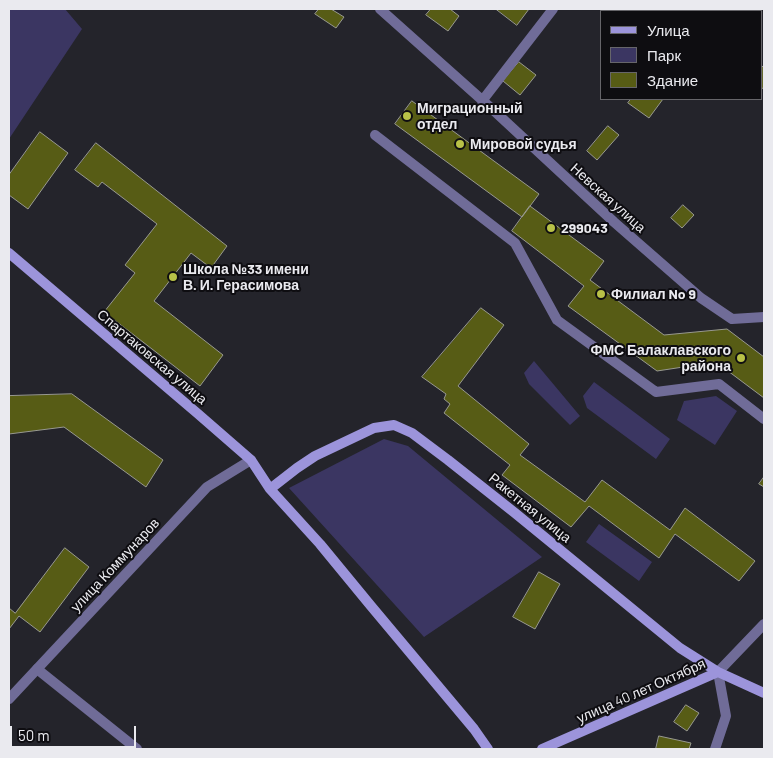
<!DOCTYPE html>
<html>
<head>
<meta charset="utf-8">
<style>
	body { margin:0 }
	#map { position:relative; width:773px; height:758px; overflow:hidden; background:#24242b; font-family:Barlow,sans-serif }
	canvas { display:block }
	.frame { position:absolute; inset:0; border:10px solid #eaeaef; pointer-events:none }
	.legend { position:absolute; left:600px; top:10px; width:162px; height:90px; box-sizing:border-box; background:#0e0d11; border:1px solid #66656a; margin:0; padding:6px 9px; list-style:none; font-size:15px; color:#eaeaef }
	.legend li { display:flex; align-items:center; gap:10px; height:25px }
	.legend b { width:25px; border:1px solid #66656a }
	.scale { position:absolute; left:10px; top:726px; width:126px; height:22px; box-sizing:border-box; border:2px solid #eaeaef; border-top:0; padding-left:6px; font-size:15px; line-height:18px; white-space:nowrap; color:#eaeaef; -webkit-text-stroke:4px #0e0d11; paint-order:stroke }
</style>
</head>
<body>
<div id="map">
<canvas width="773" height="758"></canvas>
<div class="frame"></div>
<ul class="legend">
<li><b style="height:6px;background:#9c94db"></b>Улица</li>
<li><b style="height:14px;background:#3b3662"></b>Парк</li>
<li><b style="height:14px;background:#575c15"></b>Здание</li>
</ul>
<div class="scale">50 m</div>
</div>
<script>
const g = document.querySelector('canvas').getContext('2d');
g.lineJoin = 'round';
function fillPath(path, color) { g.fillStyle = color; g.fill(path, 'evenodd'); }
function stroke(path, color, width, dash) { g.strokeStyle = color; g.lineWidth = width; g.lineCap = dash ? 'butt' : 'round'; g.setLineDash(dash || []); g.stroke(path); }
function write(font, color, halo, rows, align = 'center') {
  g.font = font + ' Barlow,sans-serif'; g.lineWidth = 4; g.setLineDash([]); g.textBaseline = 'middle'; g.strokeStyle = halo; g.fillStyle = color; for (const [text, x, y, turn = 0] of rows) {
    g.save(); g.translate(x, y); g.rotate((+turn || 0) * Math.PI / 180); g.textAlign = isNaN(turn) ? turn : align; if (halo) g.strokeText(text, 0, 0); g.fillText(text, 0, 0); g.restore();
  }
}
fillPath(new Path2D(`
	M9 9H65L82 29 9 139Z
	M534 361 580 416 570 425 529 384 524 373Z
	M594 382 670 439 656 459 587 408 583 396Z
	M716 396 737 411 715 445 677 420 684 401Z
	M384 439 408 446 542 557 424 637 289 488Z
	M599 524 652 562 639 581 586 542Z`), '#3b3662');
const building = new Path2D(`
	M319 9H331L344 17 336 28 315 14Z
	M431 9H450L459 16 448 31 426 15Z
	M496 9H529L517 25Z
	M636 9H657L655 11H640Z
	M519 62 536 75 520 95 503 81Z
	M762 66 764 68V89L762 88Z
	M631 99H663L649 118 628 103Z
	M412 101 539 194 522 217 395 124Z
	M608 126 619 135 597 160 587 151Z
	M40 132 68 153 28 209 9 195V175Z
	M96 143 227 246 211 268 191 253 154 301 223 355 200 386 104 312 135 273 125 265 157 224 102 182 98 187 75 170Z
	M683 205 694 215 682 228 671 218Z
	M530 206 604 261 590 280 664 335 727 329 764 357V398L716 362 657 371 568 306 584 286 512 231Z
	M481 308 504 325 458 386 529 444 520 455 585 502 602 480 670 530 685 508 755 561 739 581 675 534 659 558 589 506 571 527 502 475 510 465 444 413 450 404 444 399 446 394 422 377Z
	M72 394 163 460 146 487 64 427 9 434V396Z
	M764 477V487L759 484Z
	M65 548 89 567 40 632 19 616 9 629V608L15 613Z
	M539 572 560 584 535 629 513 617Z
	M686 705 699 713 687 731 674 722Z
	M659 736 691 743 689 749H656Z`);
fillPath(building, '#575c15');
stroke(building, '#989990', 1);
stroke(new Path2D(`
	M375 135 515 243 557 320 656 392 719 384 764 419
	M37 669 137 749`), '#706c98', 10);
stroke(new Path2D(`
	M380 9 491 108 614 222 701 298 732 319 764 317
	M482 101 553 9
	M9 699 207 487 251 460
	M715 749 726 716 718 672 764 624`), '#706c98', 10);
stroke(new Path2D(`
	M9 253 197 413 251 460 270 489 320 544 371 606 474 729 488 749
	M270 489 297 468 315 456 374 428 394 425 412 433 448 460 515 513 680 648 718 672 764 693
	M542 749 718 672`), '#9c94db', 10);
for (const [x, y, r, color] of [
	[407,116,5,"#b8c147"],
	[460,144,5,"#b8c147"],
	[551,228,5,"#b8c147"],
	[173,277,5,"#b8c147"],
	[601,294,5,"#b8c147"],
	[741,358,5,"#b8c147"]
]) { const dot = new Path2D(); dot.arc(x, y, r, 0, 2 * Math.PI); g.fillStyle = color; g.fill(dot); stroke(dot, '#0e0d11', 2); }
write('bold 14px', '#eaeaef', '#0e0d11', [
	["Миграционный",417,108],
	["отдел",417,124],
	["Мировой судья",470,144],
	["299043",561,228],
	["Школа №33 имени",183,269],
	["В. И. Герасимова",183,285],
	["Филиал No 9",611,294],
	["ФМС Балаклавского",731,350,"right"],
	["района",731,366,"right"]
], 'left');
write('14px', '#eaeaef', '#0e0d11', [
	["Невская улица",608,198,42],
	["Спартаковская улица",152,357,40],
	["Ракетная улица",530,508,39],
	["улица Коммунаров",115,565,-47],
	["улица 40 лет Октября",641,691,-24]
]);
</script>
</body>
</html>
